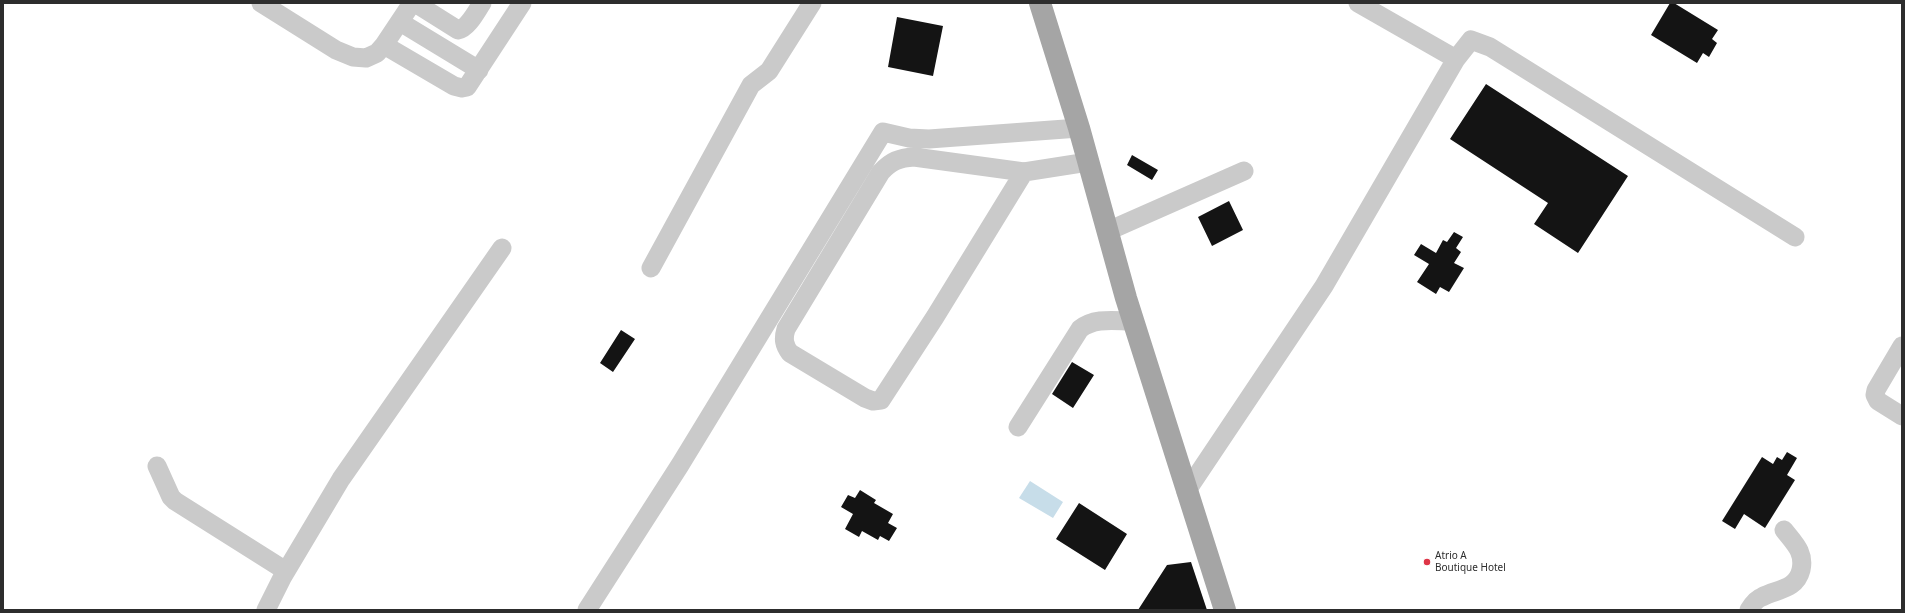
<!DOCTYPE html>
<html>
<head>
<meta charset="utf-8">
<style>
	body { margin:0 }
	#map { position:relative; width:1905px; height:613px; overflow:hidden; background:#fff; font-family:"Noto Sans",sans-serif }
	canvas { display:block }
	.frame { position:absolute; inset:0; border:4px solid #2d2d2d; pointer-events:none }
</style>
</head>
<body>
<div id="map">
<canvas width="1905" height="613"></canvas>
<div class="frame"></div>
</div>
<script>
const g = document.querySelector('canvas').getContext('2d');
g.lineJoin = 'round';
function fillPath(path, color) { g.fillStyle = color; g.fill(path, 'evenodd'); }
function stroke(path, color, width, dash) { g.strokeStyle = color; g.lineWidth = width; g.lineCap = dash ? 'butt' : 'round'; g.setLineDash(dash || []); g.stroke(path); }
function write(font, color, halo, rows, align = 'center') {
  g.font = font + ' "Noto Sans",sans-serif'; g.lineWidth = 4; g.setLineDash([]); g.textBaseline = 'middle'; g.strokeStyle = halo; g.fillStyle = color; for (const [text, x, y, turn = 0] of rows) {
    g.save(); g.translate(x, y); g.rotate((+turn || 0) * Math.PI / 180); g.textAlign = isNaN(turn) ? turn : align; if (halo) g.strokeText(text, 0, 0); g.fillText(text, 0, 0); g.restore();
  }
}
fillPath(new Path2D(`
	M1030 481 1063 502 1053 518 1019 498Z`), '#c7dde9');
fillPath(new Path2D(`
	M1670 3H1674L1718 30 1712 39 1717 43 1709 57 1703 53 1697 63 1651 35Z
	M897 17 943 26 933 76 888 67Z
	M1486 84 1628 176 1578 253 1534 224 1548 203 1450 139Z
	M1132 155 1158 170 1152 180 1127 165Z
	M1229 201 1243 230 1212 246 1198 217Z
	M1454 232 1463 237 1456 248 1461 252 1454 263 1464 268 1449 292 1440 287 1436 294 1417 282 1429 264 1414 255 1421 244 1436 253 1443 240 1447 242Z
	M621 330 635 339 613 372 600 363Z
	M1072 362 1094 375 1073 408 1052 394Z
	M1787 452 1797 458 1787 475 1795 480 1765 528 1744 514 1735 529 1722 521 1762 457 1773 464 1777 457 1782 460Z
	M860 490 876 500 874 503 893 514 888 523 897 528 889 541 880 536 878 540 862 531 859 537 845 529 853 514 841 507 848 495 855 498Z
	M1079 503 1127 534 1105 570 1056 539Z
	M1191 562 1207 610H1138L1167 565Z`), '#141414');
stroke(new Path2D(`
	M261 3 336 50 353 57 366 58 377 53 384 45 412 3
	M415 3 458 30C468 28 476 12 482 3
	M1358 3 1456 59
	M400 22 479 70
	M384 45 454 86 462 88 467 87 522 3
	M1024 172 935 317 881 400 873 401 865 398 790 353C784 345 783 339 786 329L881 172C891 161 899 158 914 157L1024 172 1088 162
	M1108 231 1244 171
	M651 268 751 85 769 71 812 3
	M1902 346 1876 390 1875 395 1878 401 1902 416
	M1018 427 1080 329C1095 317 1115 321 1133 321
	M157 466 171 497 175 501 286 571
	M1186 492 1324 286 1456 59 1471 40 1490 47 1795 237
	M266 610 282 578 341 479 502 248
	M587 610 680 465 883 132 909 138 929 139 1079 128
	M1749 610C1752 605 1756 599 1762 597 1777 589 1796 590 1801 570 1805 552 1794 543 1784 530`), '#cacaca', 19);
stroke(new Path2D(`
	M1040 3 1079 128 1126 298 1225 610`), '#a5a5a5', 22);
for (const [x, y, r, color] of [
	[1427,562,4,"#de3547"]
]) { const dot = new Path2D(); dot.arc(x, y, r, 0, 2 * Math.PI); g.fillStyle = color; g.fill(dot); stroke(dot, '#fff', 1.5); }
write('10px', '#2d2d2d', '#fff', [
	["Atrio A",1435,556],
	["Boutique Hotel",1435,568]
], 'left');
</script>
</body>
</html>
